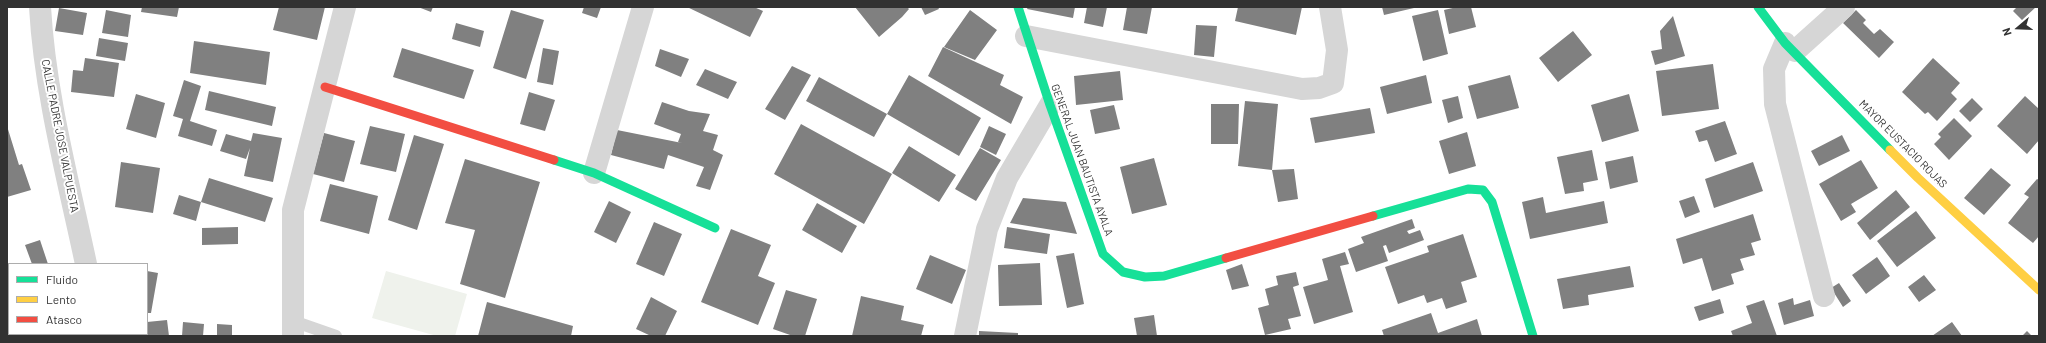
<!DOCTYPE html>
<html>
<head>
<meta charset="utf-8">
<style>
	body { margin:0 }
	#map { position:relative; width:2046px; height:343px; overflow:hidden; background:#fff; font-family:Barlow,sans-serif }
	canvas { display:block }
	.frame { position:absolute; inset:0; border:8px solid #323232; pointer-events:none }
	.legend { position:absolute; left:8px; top:263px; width:140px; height:72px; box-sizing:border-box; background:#fff; border:1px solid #adadad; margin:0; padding:5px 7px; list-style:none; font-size:12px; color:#323232 }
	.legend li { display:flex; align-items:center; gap:8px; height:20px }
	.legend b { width:20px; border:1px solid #adadad }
	.north { position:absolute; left:1998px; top:8px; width:40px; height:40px; -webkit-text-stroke:3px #fff; paint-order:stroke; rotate:251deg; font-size:11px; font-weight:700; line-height:16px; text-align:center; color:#323232 }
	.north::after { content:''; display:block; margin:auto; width:14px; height:18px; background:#323232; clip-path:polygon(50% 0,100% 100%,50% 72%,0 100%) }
</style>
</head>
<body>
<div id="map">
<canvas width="2046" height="343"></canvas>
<div class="frame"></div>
<ul class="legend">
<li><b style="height:5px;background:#16e098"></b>Fluido</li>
<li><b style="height:5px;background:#ffcf43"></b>Lento</li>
<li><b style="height:5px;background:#f24e42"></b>Atasco</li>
</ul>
<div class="north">N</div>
</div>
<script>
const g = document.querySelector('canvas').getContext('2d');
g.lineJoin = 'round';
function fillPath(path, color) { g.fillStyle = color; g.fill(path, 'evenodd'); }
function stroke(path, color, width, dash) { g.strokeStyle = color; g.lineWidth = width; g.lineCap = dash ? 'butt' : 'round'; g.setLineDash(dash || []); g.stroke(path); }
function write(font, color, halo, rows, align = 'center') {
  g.font = font + ' Barlow,sans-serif'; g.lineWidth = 4; g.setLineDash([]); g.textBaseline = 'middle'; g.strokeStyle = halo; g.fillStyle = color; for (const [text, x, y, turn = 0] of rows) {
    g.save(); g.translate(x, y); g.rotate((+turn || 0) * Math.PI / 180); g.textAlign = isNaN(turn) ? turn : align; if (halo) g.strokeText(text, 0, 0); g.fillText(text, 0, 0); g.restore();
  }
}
fillPath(new Path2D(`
	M386 271 467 294 455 336H437L372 318Z`), '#eff2ec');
fillPath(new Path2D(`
	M142 7H179L177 17 141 12Z
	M279 7H325L317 40 273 30Z
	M418 7H433L431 12Z
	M584 7H601L597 18 582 13Z
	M687 7H754L763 11 750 37Z
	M855 7H907L909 9 902 17 879 37Z
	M921 7H938L939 9 925 15Z
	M1028 7H1075L1073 18 1027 9Z
	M1087 7H1107L1103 27 1084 23Z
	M1127 7H1152L1147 34 1123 30Z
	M1238 7H1302L1296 35 1235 21Z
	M1382 7H1414V8L1384 15Z
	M1457 7H1471L1476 27 1449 34 1444 10Z
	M2017 7H2036L2022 20 2013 11Z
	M59 8 87 13 83 35 55 31Z
	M106 10 131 15 128 37 102 33Z
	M511 10 544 20 526 79 493 68Z
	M970 10 997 30 975 60 944 47Z
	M1438 10 1448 54 1423 61 1412 16Z
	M1856 10 1866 20 1863 23 1874 34 1880 29 1894 42 1879 58 1843 23Z
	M1673 16 1685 56 1655 65 1651 51 1662 49 1660 31Z
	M456 23 484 31 480 47 452 39Z
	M1196 25 1217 26 1214 57 1194 55Z
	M1573 31 1592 55 1558 82 1539 58Z
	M99 38 128 43 125 61 96 56Z
	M194 41 270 52 266 85 190 73Z
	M943 47 1004 75 1000 85 1023 97 1011 124 928 76Z
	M402 48 474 70 464 99 393 77Z
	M543 48 559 51 553 85 537 82Z
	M660 49 689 59 681 77 655 66Z
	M85 58 119 63 114 97 71 92 73 70 83 71Z
	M1933 58 1960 83 1951 93 1957 99 1937 121 1928 112 1925 114 1902 92Z
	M1713 64 1719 109 1662 116 1656 71Z
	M792 66 811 75 785 120 765 109Z
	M705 69 737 82 728 99 696 85Z
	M1120 71 1123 100 1076 105 1074 76Z
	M909 75 981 118 959 156 887 114Z
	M1426 75 1432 103 1387 114 1380 87Z
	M1510 75 1519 108 1477 119 1468 86Z
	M819 77 887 114 874 137 806 101Z
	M184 80 201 86 190 121 217 130 212 146 178 136 183 119 173 116Z
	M209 91 276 107 272 126 205 110Z
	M529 92 555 100 545 131 520 124Z
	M136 94 165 103 156 138 126 129Z
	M1629 94 1639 131 1602 142 1591 105Z
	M1458 96 1463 118 1448 123 1442 100Z
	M2025 96 2039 109V140L2027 154 1997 126Z
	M1972 98 1983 109 1970 122 1959 111Z
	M1245 101 1278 104 1272 170 1238 166Z
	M662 102 689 111 710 114 703 131 718 135 713 150 723 155 710 190 696 186 704 167 668 155 664 169 611 155 617 130 682 143 678 142 681 134 654 124Z
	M1211 104H1239L1238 144H1211Z
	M1114 105 1120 129 1095 134 1090 110Z
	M1370 108 1375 133 1315 143 1310 118Z
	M1954 118 1972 136 1949 160 1934 144 1941 137 1938 134Z
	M1725 121 1737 154 1715 162 1707 140 1699 142 1695 131Z
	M801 124 892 174 864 224 774 174Z
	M7 126 19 165 22 164 31 190 7 197Z
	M370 126 405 134 396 172 360 164Z
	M989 126 1006 134 996 155 980 147Z
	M1467 132 1476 166 1449 174 1439 141Z
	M253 133 282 138 273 182 244 176 250 148 246 159 220 151 226 134 251 141Z
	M324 133 355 141 344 182 313 174Z
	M414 135 444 144 417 230 388 220Z
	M1842 135 1850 151 1819 166 1811 151Z
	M909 146 956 175 939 202 892 173Z
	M980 148 1001 160 976 201 955 189Z
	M1592 150 1598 180 1583 183 1584 191 1565 194 1557 157Z
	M1633 156 1638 182 1610 189 1605 162Z
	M1154 158 1167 205 1132 214 1120 167Z
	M465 159 540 182 505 298 460 284 475 230 445 223Z
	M1861 160 1878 188 1851 204 1856 212 1841 221 1819 184Z
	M121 162 160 168 153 213 115 207Z
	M1753 162 1763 191 1714 208 1705 179Z
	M1991 168 2011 185 1984 215 1964 198Z
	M1294 169 1298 199 1278 202 1272 170Z
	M209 178 273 198 265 222 201 202Z
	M2037 179 2039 180V236L2033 243 2008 223 2029 197 2024 194Z
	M330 184 378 196 369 234 320 221Z
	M1896 190 1910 207 1870 240 1857 223Z
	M179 195 201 202 196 221 173 214Z
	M1694 196 1700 212 1685 218 1679 201Z
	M1543 197 1546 213 1604 201 1608 223 1530 239 1522 202Z
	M1023 198 1066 202 1077 234 1010 223Z
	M609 201 631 212 616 243 594 232Z
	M817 203 857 226 842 253 802 230Z
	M1916 211 1936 238 1897 267 1877 241Z
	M1753 214 1761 240 1751 243 1755 255 1740 259 1744 270 1731 274 1734 284 1712 291 1702 258 1683 264 1676 239Z
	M1412 219 1415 228 1407 231 1409 234 1420 230 1424 240 1389 253 1386 245 1383 246 1388 261 1356 272 1348 249 1364 243 1361 237Z
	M654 222 682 234 664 276 636 264Z
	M238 227V244L202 245V228Z
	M1007 227 1050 234 1047 254 1004 248Z
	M731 229 771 245 758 276 775 283 758 325 701 302Z
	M1463 234 1477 277 1461 282 1467 302 1446 309 1442 298 1427 303 1424 295 1398 304 1385 267 1429 252 1427 246Z
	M40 240 48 264H32L25 245Z
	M1345 252 1349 264 1340 266 1353 312 1314 324 1303 287 1328 280 1322 259Z
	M1074 253 1084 304 1067 308 1056 256Z
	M930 255 966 270 952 304 916 289Z
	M1877 257 1890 276 1866 294 1852 275Z
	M1040 263 1042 305 999 306 998 265Z
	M1242 264 1249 286 1232 290 1226 270Z
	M1630 266 1634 287 1588 295 1589 305 1563 309 1557 279Z
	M147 271 158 273 151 313H147Z
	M1296 272 1299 285 1293 287 1301 316 1288 319 1291 329 1265 335 1258 308 1269 305 1265 289 1278 285 1276 276Z
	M1924 275 1936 290 1919 302 1908 287Z
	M1839 283 1851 301 1843 307 1831 288Z
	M786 290 817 299 805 336H793L773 329Z
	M861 296 904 306 901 320 924 325 921 336H852Z
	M651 297 677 311 665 336H651L636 329Z
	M1793 298 1794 305 1810 300 1814 316 1784 325 1778 303Z
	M1720 299 1724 313 1699 321 1694 307Z
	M1764 300 1777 336H1733L1731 331 1752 323 1746 306Z
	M487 302 573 326 571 336H478Z
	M1431 313 1438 333 1477 319 1482 336H1384L1382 330Z
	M1154 315 1157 336H1137L1134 318Z
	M167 320 169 336H140V334H147V322Z
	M183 322 204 324 203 336H182Z
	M1952 322 1962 336H1932Z
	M217 324 232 325V336H217Z
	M979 331 1018 333V336H979Z
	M2027 331 2032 336H2022Z`), '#808080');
stroke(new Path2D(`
	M293 321 336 336`), '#d6d6d6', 12);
stroke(new Path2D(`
	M40 7C45 94 68 179 86 264
	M1026 36 1302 89 1319 88 1333 83 1337 50 1330 7
	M1785 43 1774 69 1775 104 1824 296
	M1795 51 1844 7
	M594 173 643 7
	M100 334V336
	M293 336V210L345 7
	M965 336 987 229 1007 178 1050 105`), '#d6d6d6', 22);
stroke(new Path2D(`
	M1018 7 1050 105 1103 254 1123 272 1145 277 1164 276 1226 258
	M1758 7 1785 43 1890 150
	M554 160 594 173 715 228
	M1373 216 1468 189 1483 190 1492 202 1533 336`), '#16e098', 9);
stroke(new Path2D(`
	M1890 150 1918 178 2039 290`), '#ffcf43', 9);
stroke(new Path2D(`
	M325 87 554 160
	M1226 258 1373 216`), '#f24e42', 9);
write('11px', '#323232', '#fff', [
	["CALLE PADRE JOSE VALPUESTA",60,136,79],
	["MAYOR EUSTACIO ROJAS",1903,144,45],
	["GENERAL JUAN BAUTISTA AYALA",1082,160,70]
]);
</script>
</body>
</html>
